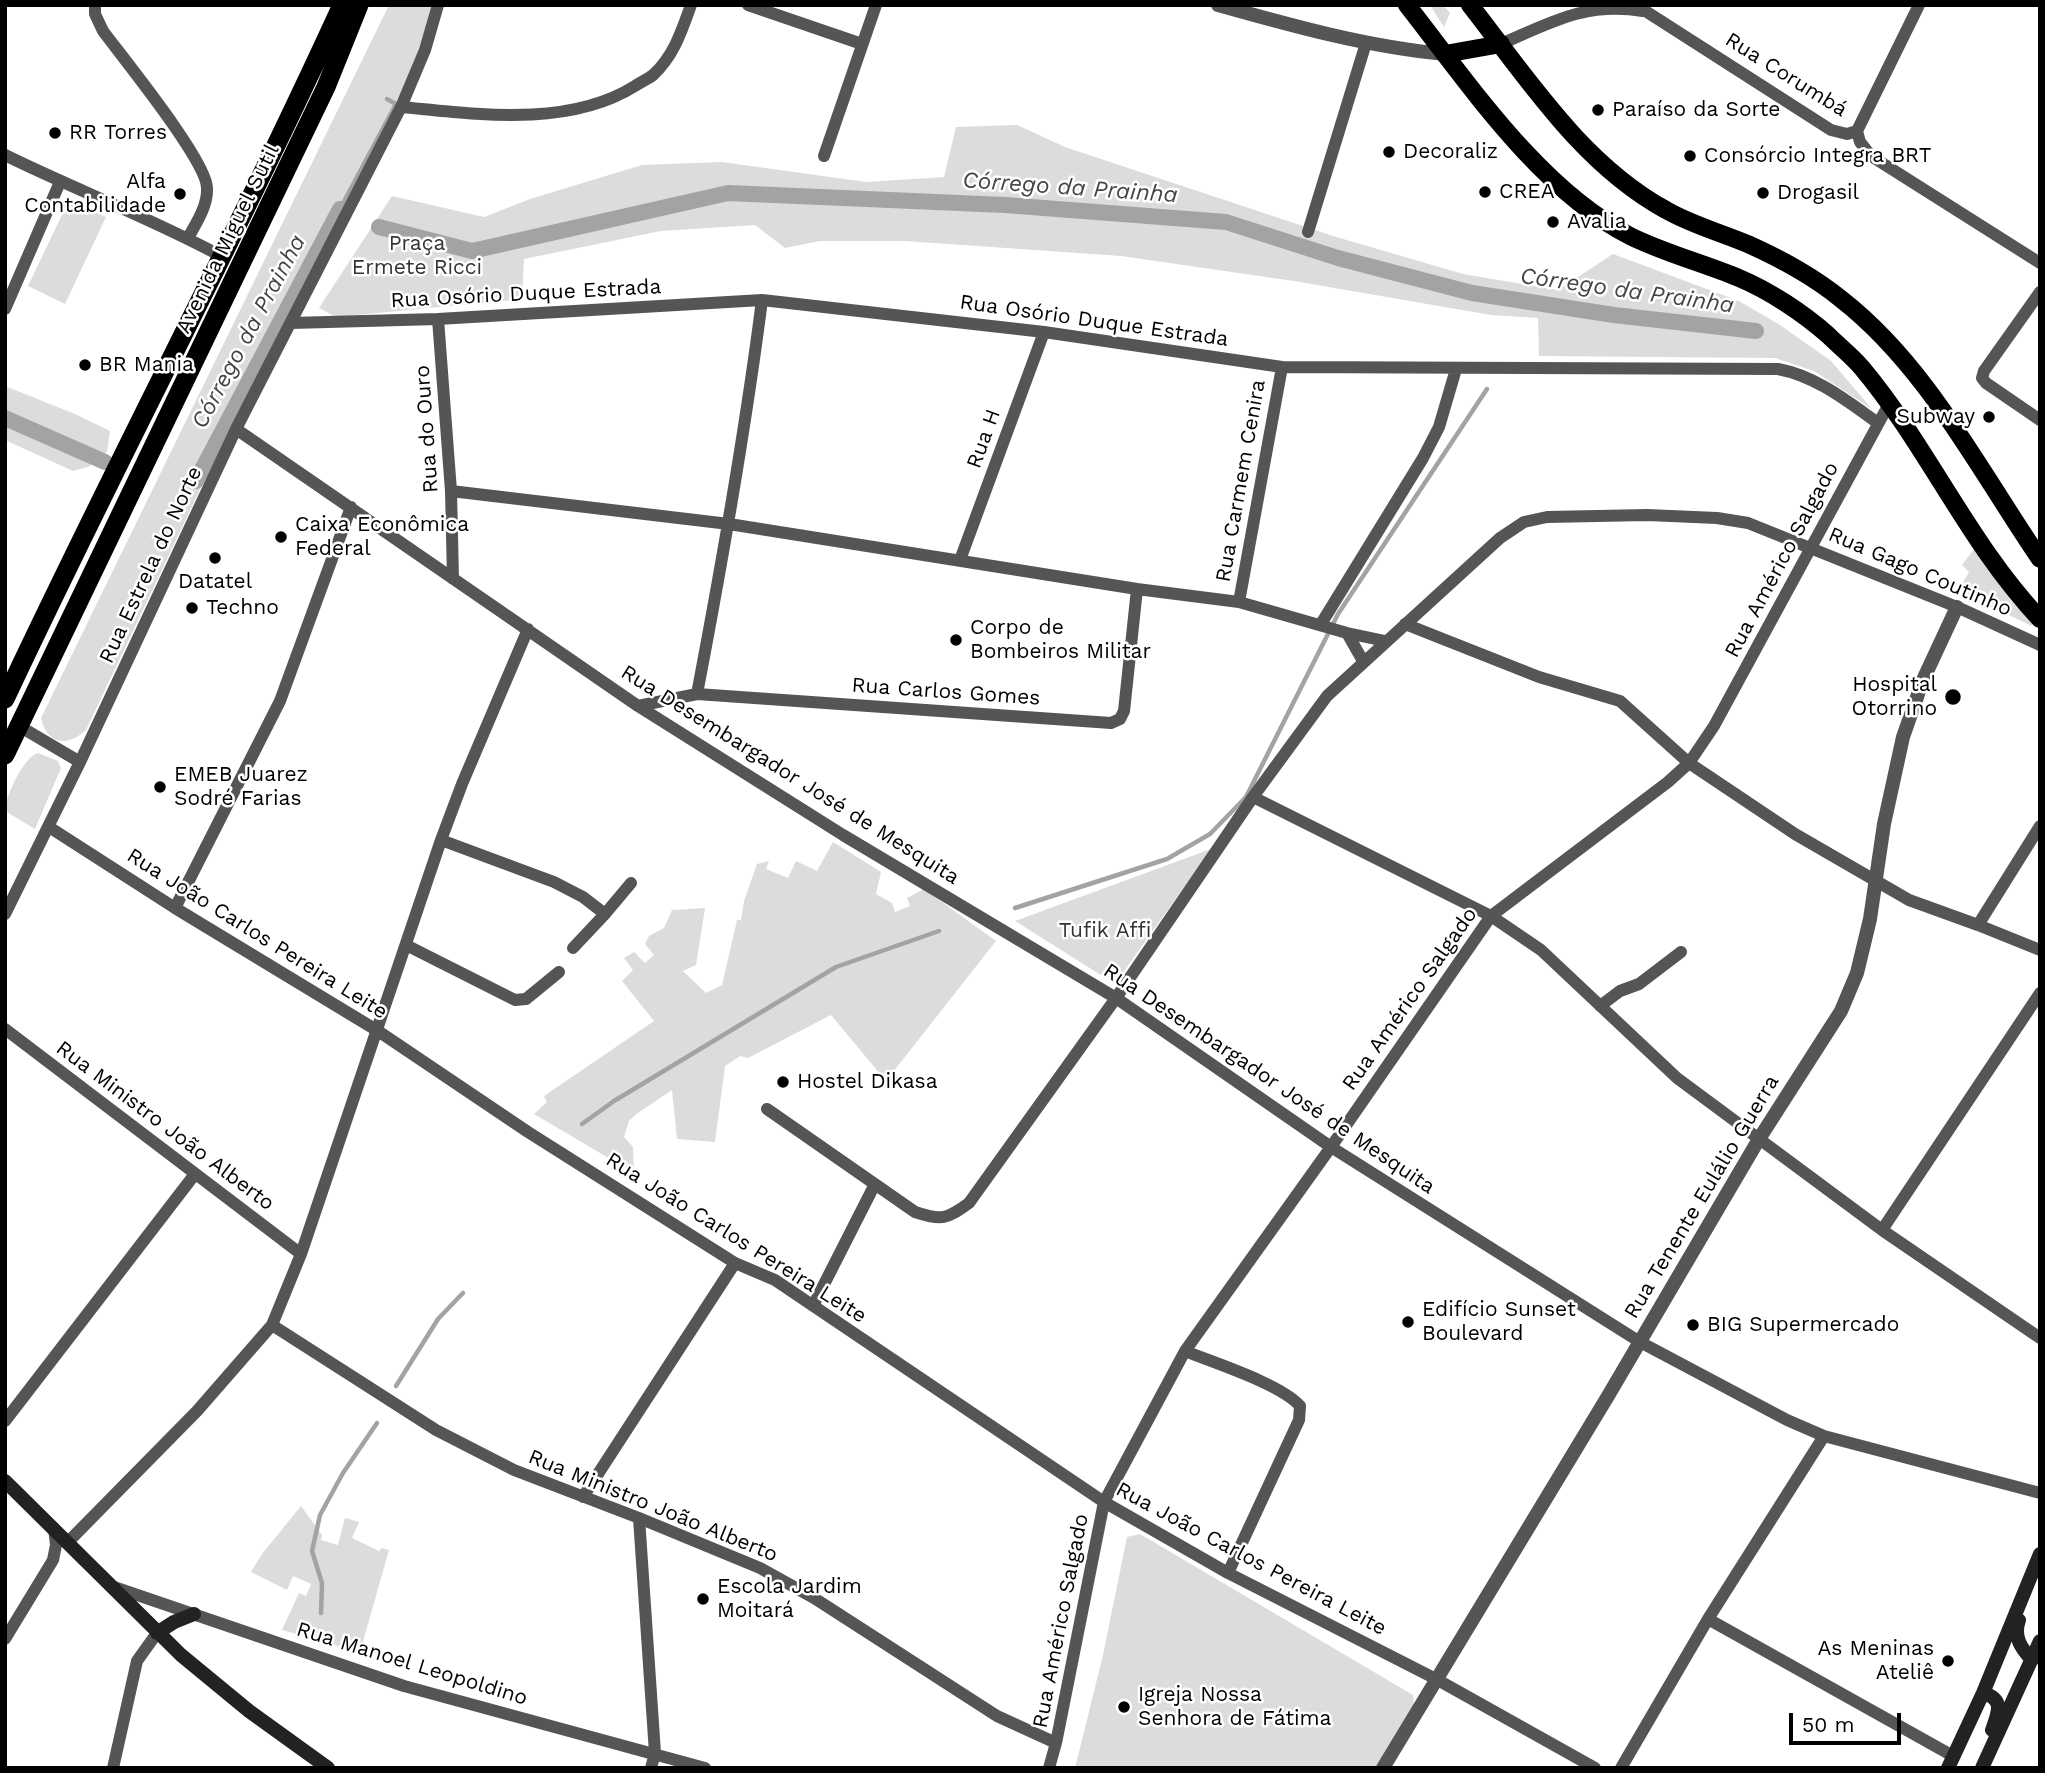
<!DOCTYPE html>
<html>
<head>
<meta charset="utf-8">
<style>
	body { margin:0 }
	#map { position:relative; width:2045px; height:1773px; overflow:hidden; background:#fff; font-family:"Work Sans",sans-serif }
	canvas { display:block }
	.frame { position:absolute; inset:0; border:7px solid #000; pointer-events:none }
	.scale { position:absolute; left:1789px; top:1713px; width:112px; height:32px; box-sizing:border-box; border:4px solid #000; border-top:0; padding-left:9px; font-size:21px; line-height:24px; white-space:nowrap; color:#000; -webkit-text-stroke:5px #fff; paint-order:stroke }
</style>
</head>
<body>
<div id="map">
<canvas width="2045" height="1773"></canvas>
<div class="frame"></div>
<div class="scale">50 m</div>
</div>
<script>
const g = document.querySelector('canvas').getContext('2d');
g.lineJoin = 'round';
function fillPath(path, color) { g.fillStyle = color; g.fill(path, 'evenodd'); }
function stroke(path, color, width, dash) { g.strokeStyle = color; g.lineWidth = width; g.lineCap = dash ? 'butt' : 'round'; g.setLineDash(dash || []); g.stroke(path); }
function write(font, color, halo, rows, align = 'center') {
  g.font = font + ' "Work Sans",sans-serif'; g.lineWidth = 5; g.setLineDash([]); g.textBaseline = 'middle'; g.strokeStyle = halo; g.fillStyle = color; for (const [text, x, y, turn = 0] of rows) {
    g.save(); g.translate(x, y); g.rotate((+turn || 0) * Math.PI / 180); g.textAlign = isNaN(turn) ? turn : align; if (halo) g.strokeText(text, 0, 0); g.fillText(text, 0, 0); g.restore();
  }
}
fillPath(new Path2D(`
	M389 5H432L420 50 395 108 240 405 86 730C68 747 47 745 41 718Z
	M1430 5H1443L1450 13 1444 27Z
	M1017 125 1065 147 1333 236 1463 274 1558 290 1613 254 1739 301 1780 325 1831 361 1872 409 1814 371 1775 358 1539 356 1538 318 1491 315 1294 281 1121 256 905 241H820L785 248 755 225 661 231 524 259 522 299 336 317 319 308 392 196 484 217 530 199 642 165 722 162 866 182 944 177 956 127Z
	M69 200 106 217 65 304 28 286Z
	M5 386 75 414 110 431 107 452 88 467 73 471 5 440Z
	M1974 549 2011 601 2032 623V626L1958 591 1969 572 1962 565Z
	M38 753 58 761 61 768 35 829 5 811C5 797 24 756 38 753Z
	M833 842 881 872 876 894 892 903 895 912 910 906 907 898 924 889 996 941 886 1081 831 1015 748 1058 740 1056 725 1066 715 1142 677 1139 672 1090 635 1115 629 1121 624 1137 633 1147 634 1173 534 1114 547 1102 544 1096 654 1021 622 981 633 970 624 958 634 952 645 963 654 955 645 944 649 936 664 928 672 910 705 908 696 965 683 971 706 993 722 985 737 920H741L744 901 757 864 769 861 766 869 788 878 796 861 817 871Z
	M1211 849 1120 977H1104L1015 921Z
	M301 1506 322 1535 321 1540 338 1545 345 1518 359 1522 352 1538 379 1551 382 1548 389 1550 364 1638 362 1653 282 1630 299 1593 306 1596 311 1584 293 1576 287 1590 251 1572 262 1554Z
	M1140 1534 1413 1695 1415 1713 1382 1768H1075L1103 1655 1127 1537Z`), '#dcdcdc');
stroke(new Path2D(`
	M340 209 396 104 387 99
	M1015 908 1167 859 1210 834 1246 797 1338 614 1487 389
	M582 1124 614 1101 836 967 939 931
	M396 1386 438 1319 463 1293
	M321 1613 322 1583 312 1551 320 1515 343 1473 377 1423`), '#a3a3a3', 4.5);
stroke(new Path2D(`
	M379 227 472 251 728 193 1005 205 1226 222 1338 258 1472 293 1614 315 1756 331
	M5 418 105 462
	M196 481 340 209 344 212`), '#a3a3a3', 16);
stroke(new Path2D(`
	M95 5V14L103 31C123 58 207 161 207 188 208 206 196 223 188 238
	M748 5 862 44
	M1636 5 1831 130 1847 134 1857 131
	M1501 44C1552 22 1585 2 1643 11
	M401 107C476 114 568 128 635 86 641 82 648 79 653 75 674 56 682 30 691 5
	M1857 131 1860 142 1871 156 2040 263
	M1857 131 1919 5
	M5 155C76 190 151 218 221 256
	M824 156 876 5
	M1308 232 1366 43
	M2040 292 1984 371 1982 378 1986 383 2040 420
	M5 309 60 182
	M438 319 451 491 453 579
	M291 323 438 319 762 300 1044 332 1282 367 1778 369C1816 376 1847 401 1878 423
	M236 429 638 706 843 835 1116 998 1331 1147 1640 1342 1787 1420 1824 1436 2040 1493
	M451 491 729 524 1137 589 1239 602 1347 633 1385 641
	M960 560 1044 332
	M1239 602 1282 367
	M1321 624 1423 458 1439 427 1456 369
	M1405 624 1539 677 1620 701 1689 763 1795 834 1909 900 1978 925 2040 950
	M1347 633 1363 661
	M697 694C722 563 745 433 762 300
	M638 706 697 694 1111 723 1120 719 1124 711 1137 589
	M19 726 80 762
	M1253 797 1491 916 1541 950 1677 1078 1882 1230 2040 1338
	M49 827 175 908 378 1031 528 1132 735 1263 775 1280 1104 1502 1228 1573 1436 1679 1595 1768
	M441 840 554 882 583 897 605 914 573 948
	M175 908 280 701 351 507
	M5 914 80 762 236 429 401 107 425 50 438 5
	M605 914 631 883
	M1978 925 2040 826
	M406 945 515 1000 526 999 559 972
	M1600 1006 1620 991 1639 984 1681 952
	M5 1029 301 1254
	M767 1109 915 1212C942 1221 947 1219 969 1203L1116 998 1253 797 1327 696 1500 538 1524 522 1547 517 1647 515 1717 518 1748 523 1957 607 2040 645
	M1882 1230 2040 993
	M813 1306 875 1184
	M272 1325 436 1430 514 1470 639 1518 760 1568 814 1598 997 1716 1056 1743
	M1185 1351C1214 1363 1281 1384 1300 1406L1299 1420 1228 1573
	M5 1421 195 1174
	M583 1497 735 1263
	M639 1518 655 1753 651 1768
	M68 1542 197 1411 272 1325 301 1254 441 840 462 784 528 629
	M111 1586 404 1686 705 1768
	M1708 1619 1953 1756
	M5 1639 53 1560 56 1545 54 1528
	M113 1768 137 1661 157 1633
	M1049 1768 1056 1743 1104 1502 1185 1351 1331 1147 1491 916 1668 782 1689 763 1714 726 1889 404
	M1621 1768 1708 1619 1824 1436`), '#555', 12);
stroke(new Path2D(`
	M1218 5C1293 26 1368 47 1445 54
	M1383 1768 1608 1396 1759 1139 1841 1011 1857 973 1870 919 1884 824 1903 737 1923 680 1957 607`), '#555', 14);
stroke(new Path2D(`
	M5 1481 181 1655 249 1711 328 1768
	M2019 1620C2013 1637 2021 1648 2032 1660
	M157 1633 174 1622 194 1614
	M1983 1693C2005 1699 1998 1713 1992 1730
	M1948 1768 1983 1693 2040 1554
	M1982 1768 2040 1641`), '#222', 14);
stroke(new Path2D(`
	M1407 5C1469 84 1539 189 1630 236 1664 253 1703 263 1739 278 1770 291 1803 313 1828 335 1839 346 1852 356 1862 368 1928 447 1969 544 2040 619
	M1470 5C1528 79 1582 164 1666 210 1692 225 1722 233 1750 245 1781 259 1814 277 1841 299 1927 366 1979 470 2040 559
	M1445 54 1501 44`), '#000', 18);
stroke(new Path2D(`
	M5 699C114 466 235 239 342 5
	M5 755 326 87 359 5`), '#000', 19);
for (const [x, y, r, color] of [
	[1598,110,7,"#000"],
	[55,133,7,"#000"],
	[1389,152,7,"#000"],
	[1690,156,7,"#000"],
	[1485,192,7,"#000"],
	[1763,193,7,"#000"],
	[180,194,7,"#000"],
	[1553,222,7,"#000"],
	[85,365,7,"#000"],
	[1989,417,7,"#000"],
	[281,537,7,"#000"],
	[215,558,7,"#000"],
	[192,608,7,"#000"],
	[956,640,7,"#000"],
	[1953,697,9,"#000"],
	[160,787,7,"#000"],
	[783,1082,7,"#000"],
	[1408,1322,7,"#000"],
	[1693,1325,7,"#000"],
	[703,1599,7,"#000"],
	[1948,1661,7,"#000"],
	[1124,1707,7,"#000"]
]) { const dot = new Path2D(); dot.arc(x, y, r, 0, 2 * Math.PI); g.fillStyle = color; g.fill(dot); stroke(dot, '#fff', 2.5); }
write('21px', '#000', '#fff', [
	["Rua Corumbá",1786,75,32],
	["Avenida Miguel Sutil",228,239,-64],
	["Rua Osório Duque Estrada",526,294,-3],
	["Rua Osório Duque Estrada",1094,321,8],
	["Rua do Ouro",427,429,-94],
	["Rua H",984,439,-70],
	["Rua Carmem Cenira",1241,481,-80],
	["Rua Américo Salgado",1782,560,-62],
	["Rua Estrela do Norte",151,565,-65],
	["Rua Gago Coutinho",1920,572,23],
	["Rua Carlos Gomes",946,692,4],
	["Rua Desembargador José de Mesquita",790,775,32],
	["Rua João Carlos Pereira Leite",257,934,32],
	["Rua Américo Salgado",1410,999,-55],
	["Rua Desembargador José de Mesquita",1269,1079,34],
	["Rua Ministro João Alberto",165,1126,37],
	["Rua Tenente Eulálio Guerra",1702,1197,-59],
	["Rua João Carlos Pereira Leite",736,1238,32],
	["Rua Ministro João Alberto",653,1506,22],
	["Rua João Carlos Pereira Leite",1251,1559,28],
	["Rua Américo Salgado",1061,1621,-79],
	["Rua Manoel Leopoldino",412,1664,17]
]);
write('21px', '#000', '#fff', [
	["Paraíso da Sorte",1612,110],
	["RR Torres",69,133],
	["Decoraliz",1403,152],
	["Consórcio Integra BRT",1704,156],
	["Alfa",166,182,"right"],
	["Contabilidade",166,206,"right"],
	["CREA",1499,192],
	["Drogasil",1777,193],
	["Avalia",1567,222],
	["BR Mania",99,365],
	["Subway",1975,417,"right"],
	["Caixa Econômica",295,525],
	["Federal",295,549],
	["Datatel",215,582,"center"],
	["Techno",206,608],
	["Corpo de",970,628],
	["Bombeiros Militar",970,652],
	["Hospital",1937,685,"right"],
	["Otorrino",1937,709,"right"],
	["EMEB Juarez",174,775],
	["Sodré Farias",174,799],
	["Hostel Dikasa",797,1082],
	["Edifício Sunset",1422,1310],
	["Boulevard",1422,1334],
	["BIG Supermercado",1707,1325],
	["Escola Jardim",717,1587],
	["Moitará",717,1611],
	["As Meninas",1934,1649,"right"],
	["Ateliê",1934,1673,"right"],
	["Igreja Nossa",1138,1695],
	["Senhora de Fátima",1138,1719]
], 'left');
write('21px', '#333', '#fff', [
	["Praça",417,244],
	["Ermete Ricci",417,268],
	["Tufik Affi",1105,931]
]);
write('italic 23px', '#444', '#fff', [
	["Córrego da Prainha",1070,188,4],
	["Córrego da Prainha",1627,291,8],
	["Córrego da Prainha",249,332,-62]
]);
</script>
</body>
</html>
